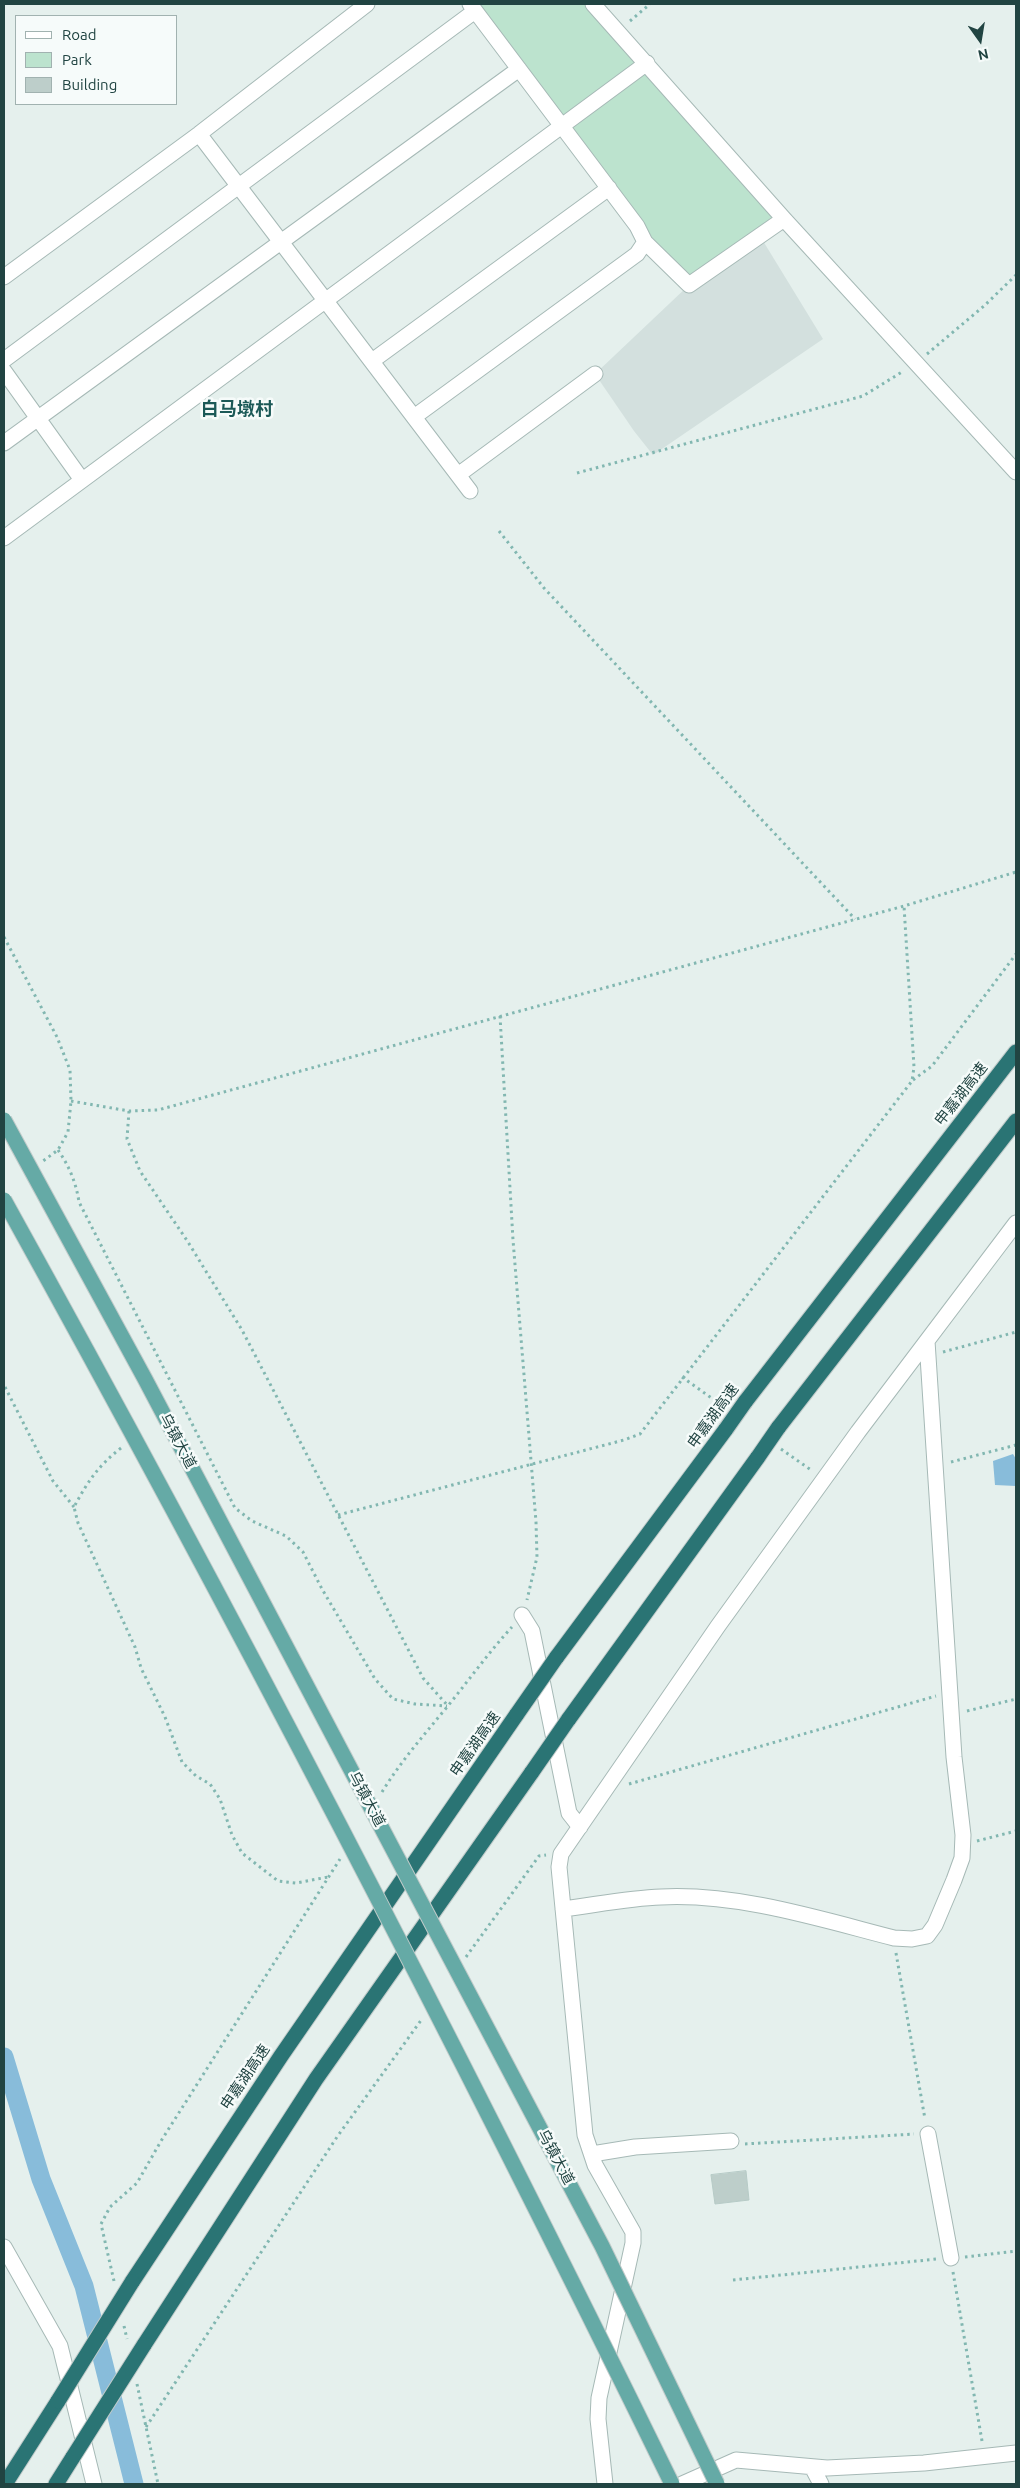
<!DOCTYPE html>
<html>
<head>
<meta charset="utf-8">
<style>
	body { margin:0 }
	#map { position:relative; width:1020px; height:2488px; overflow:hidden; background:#e5f0ed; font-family:Ubuntu,sans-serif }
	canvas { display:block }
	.frame { position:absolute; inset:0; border:5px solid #214442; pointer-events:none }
	.legend { position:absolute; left:15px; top:15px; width:162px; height:90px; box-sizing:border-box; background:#f6fbfa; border:1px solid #a1b2b0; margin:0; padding:6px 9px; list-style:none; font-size:15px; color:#214442 }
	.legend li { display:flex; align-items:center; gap:10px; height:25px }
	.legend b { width:25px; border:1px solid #a1b2b0 }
	.north { position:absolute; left:955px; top:15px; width:50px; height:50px; -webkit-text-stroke:4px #f6fbfa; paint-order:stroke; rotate:167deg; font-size:14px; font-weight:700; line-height:20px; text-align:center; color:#214442 }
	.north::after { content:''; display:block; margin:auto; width:18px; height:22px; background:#214442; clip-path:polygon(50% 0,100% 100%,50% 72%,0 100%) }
</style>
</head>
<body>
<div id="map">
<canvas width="1020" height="2488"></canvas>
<div class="frame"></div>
<ul class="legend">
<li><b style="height:6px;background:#fff"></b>Road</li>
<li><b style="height:14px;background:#bce3ce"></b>Park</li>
<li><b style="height:14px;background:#bdceca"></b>Building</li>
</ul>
<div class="north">N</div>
</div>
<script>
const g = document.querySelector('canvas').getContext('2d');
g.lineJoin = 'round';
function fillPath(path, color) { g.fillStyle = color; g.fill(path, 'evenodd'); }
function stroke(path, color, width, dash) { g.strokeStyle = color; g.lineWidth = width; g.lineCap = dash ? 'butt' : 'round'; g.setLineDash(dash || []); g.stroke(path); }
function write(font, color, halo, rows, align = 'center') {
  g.font = font + ' Ubuntu,"Noto Sans SC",sans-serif'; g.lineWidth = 5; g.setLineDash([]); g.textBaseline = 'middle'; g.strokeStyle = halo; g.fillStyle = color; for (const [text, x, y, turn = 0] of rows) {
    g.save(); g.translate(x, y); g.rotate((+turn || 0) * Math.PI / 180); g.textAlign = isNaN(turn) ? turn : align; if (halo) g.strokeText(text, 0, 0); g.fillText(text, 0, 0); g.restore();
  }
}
fillPath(new Path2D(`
	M760 236 823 339 653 455 634 431 595 374 689 285Z`), '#d3e0de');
fillPath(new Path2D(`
	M470 4H593L784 219 689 285 645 242Z`), '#bce3ce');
fillPath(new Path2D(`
	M1013 1454 1016 1459V1486L995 1485 993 1461Z`), '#88bcda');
stroke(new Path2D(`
	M4 2057 41 2179 84 2286 134 2484`), '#88bcda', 19);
const building = new Path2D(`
	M746 2171 749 2200 715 2204 711 2175Z`);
fillPath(building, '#bdceca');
stroke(building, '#b6cac6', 1);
const minor = new Path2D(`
	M593 4 784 219 1016 472
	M199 134 470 491
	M645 242 689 285 784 219
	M4 277 199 134 367 4
	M4 360 475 11
	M372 361 609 188
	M4 371 82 480
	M414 417 637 254 645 242 637 226 470 4
	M4 443 519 69
	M458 475 595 374
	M4 538 647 63
	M522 1615 532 1631 569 1813 580 1827
	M563 1909C595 1905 629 1898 661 1897 738 1893 820 1919 894 1938L912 1939 927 1936 935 1925 954 1880 962 1858 963 1835 954 1757 927 1341
	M928 2134 951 2258
	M592 2154 635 2147 731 2141
	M4 2247 60 2346 94 2484
	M812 2467 821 2484
	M605 2484 598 2419 599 2398 633 2243V2232L595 2165 585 2135 559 1867 561 1854 718 1626 858 1432 1016 1223
	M682 2484 736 2460 827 2468 924 2463 1016 2453`);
const highway = new Path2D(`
	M745 1402 1016 1052
	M778 1428 1016 1121
	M556 1658 726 1429
	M568 1720 758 1457
	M132 2282 281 2056 517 1714
	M144 2345 316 2079 532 1772
	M5 2484 58 2401
	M56 2484 73 2457`);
stroke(minor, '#a6b9b6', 17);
stroke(highway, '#c1cbca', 17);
stroke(new Path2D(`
	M630 21 650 4
	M927 354 984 306 1016 275
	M577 473 863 396 902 372
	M499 531 544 588 855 919
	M4 937 57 1037 70 1070 71 1101 68 1132 58 1150 43 1161
	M500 1016 513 1240 536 1522 537 1557 527 1600
	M913 1080 932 1066 1016 954
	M71 1101 129 1111 158 1110 904 906 1016 872
	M129 1111 127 1139 140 1171 188 1242 242 1330 423 1678 448 1706
	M58 1150C69 1166 76 1182 79 1202L235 1508 252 1521 286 1536 303 1552 322 1589 375 1679 393 1699 415 1704 447 1706
	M943 1352 1016 1332
	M682 1377 724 1407
	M5 1387 53 1481 74 1507
	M121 1448C98 1466 88 1481 74 1507L78 1523 135 1647 141 1668 165 1717 182 1762 196 1776 210 1784 220 1799 232 1835 242 1853 278 1881 296 1883 328 1877
	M781 1449 811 1470
	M951 1462 1016 1445
	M338 1515 624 1440 640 1434 912 1081 914 1067 904 906
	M967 1711 1016 1699
	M629 1784 936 1696
	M382 1792C401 1761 424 1735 447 1707 469 1680 489 1652 512 1627
	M977 1841 1016 1831
	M896 1953 925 2119
	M466 1957 539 1856 546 1855
	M745 2144 914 2134
	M965 2257 1016 2251
	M953 2272 982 2441
	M733 2280 937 2259
	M114 2281 101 2224 110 2207 137 2183 161 2141 340 1859
	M124 2326 127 2339
	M137 2384 158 2484
	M146 2427 337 2137 422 2019`), '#82b7b1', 3, [2.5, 4]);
stroke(minor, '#fff', 15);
stroke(highway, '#2a7474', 15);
const majorBridge = new Path2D(`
	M4 1120 145 1379 602 2246 717 2484
	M4 1200C238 1622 460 2051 672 2484`);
const highwayBridge = new Path2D(`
	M726 1429 745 1402
	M758 1457 778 1428
	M517 1714 556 1658
	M532 1772 568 1720
	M58 2401 132 2282
	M73 2457 144 2345`);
stroke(majorBridge, '#c1cbca', 17, []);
stroke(highwayBridge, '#c1cbca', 17, []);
stroke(majorBridge, '#65aaa6', 15);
stroke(highwayBridge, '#2a7474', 15);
write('15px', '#214442', '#f6fbfa', [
	["申嘉湖高速",961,1094,-52],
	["申嘉湖高速",713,1416,-54],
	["乌镇大道",178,1441,62],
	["申嘉湖高速",475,1744,-55],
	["乌镇大道",367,1799,62],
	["申嘉湖高速",245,2077,-56],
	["乌镇大道",556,2157,62]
]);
write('bold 18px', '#1b5957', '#f6fbfa', [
	["白马墩村",237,409]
]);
</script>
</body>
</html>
